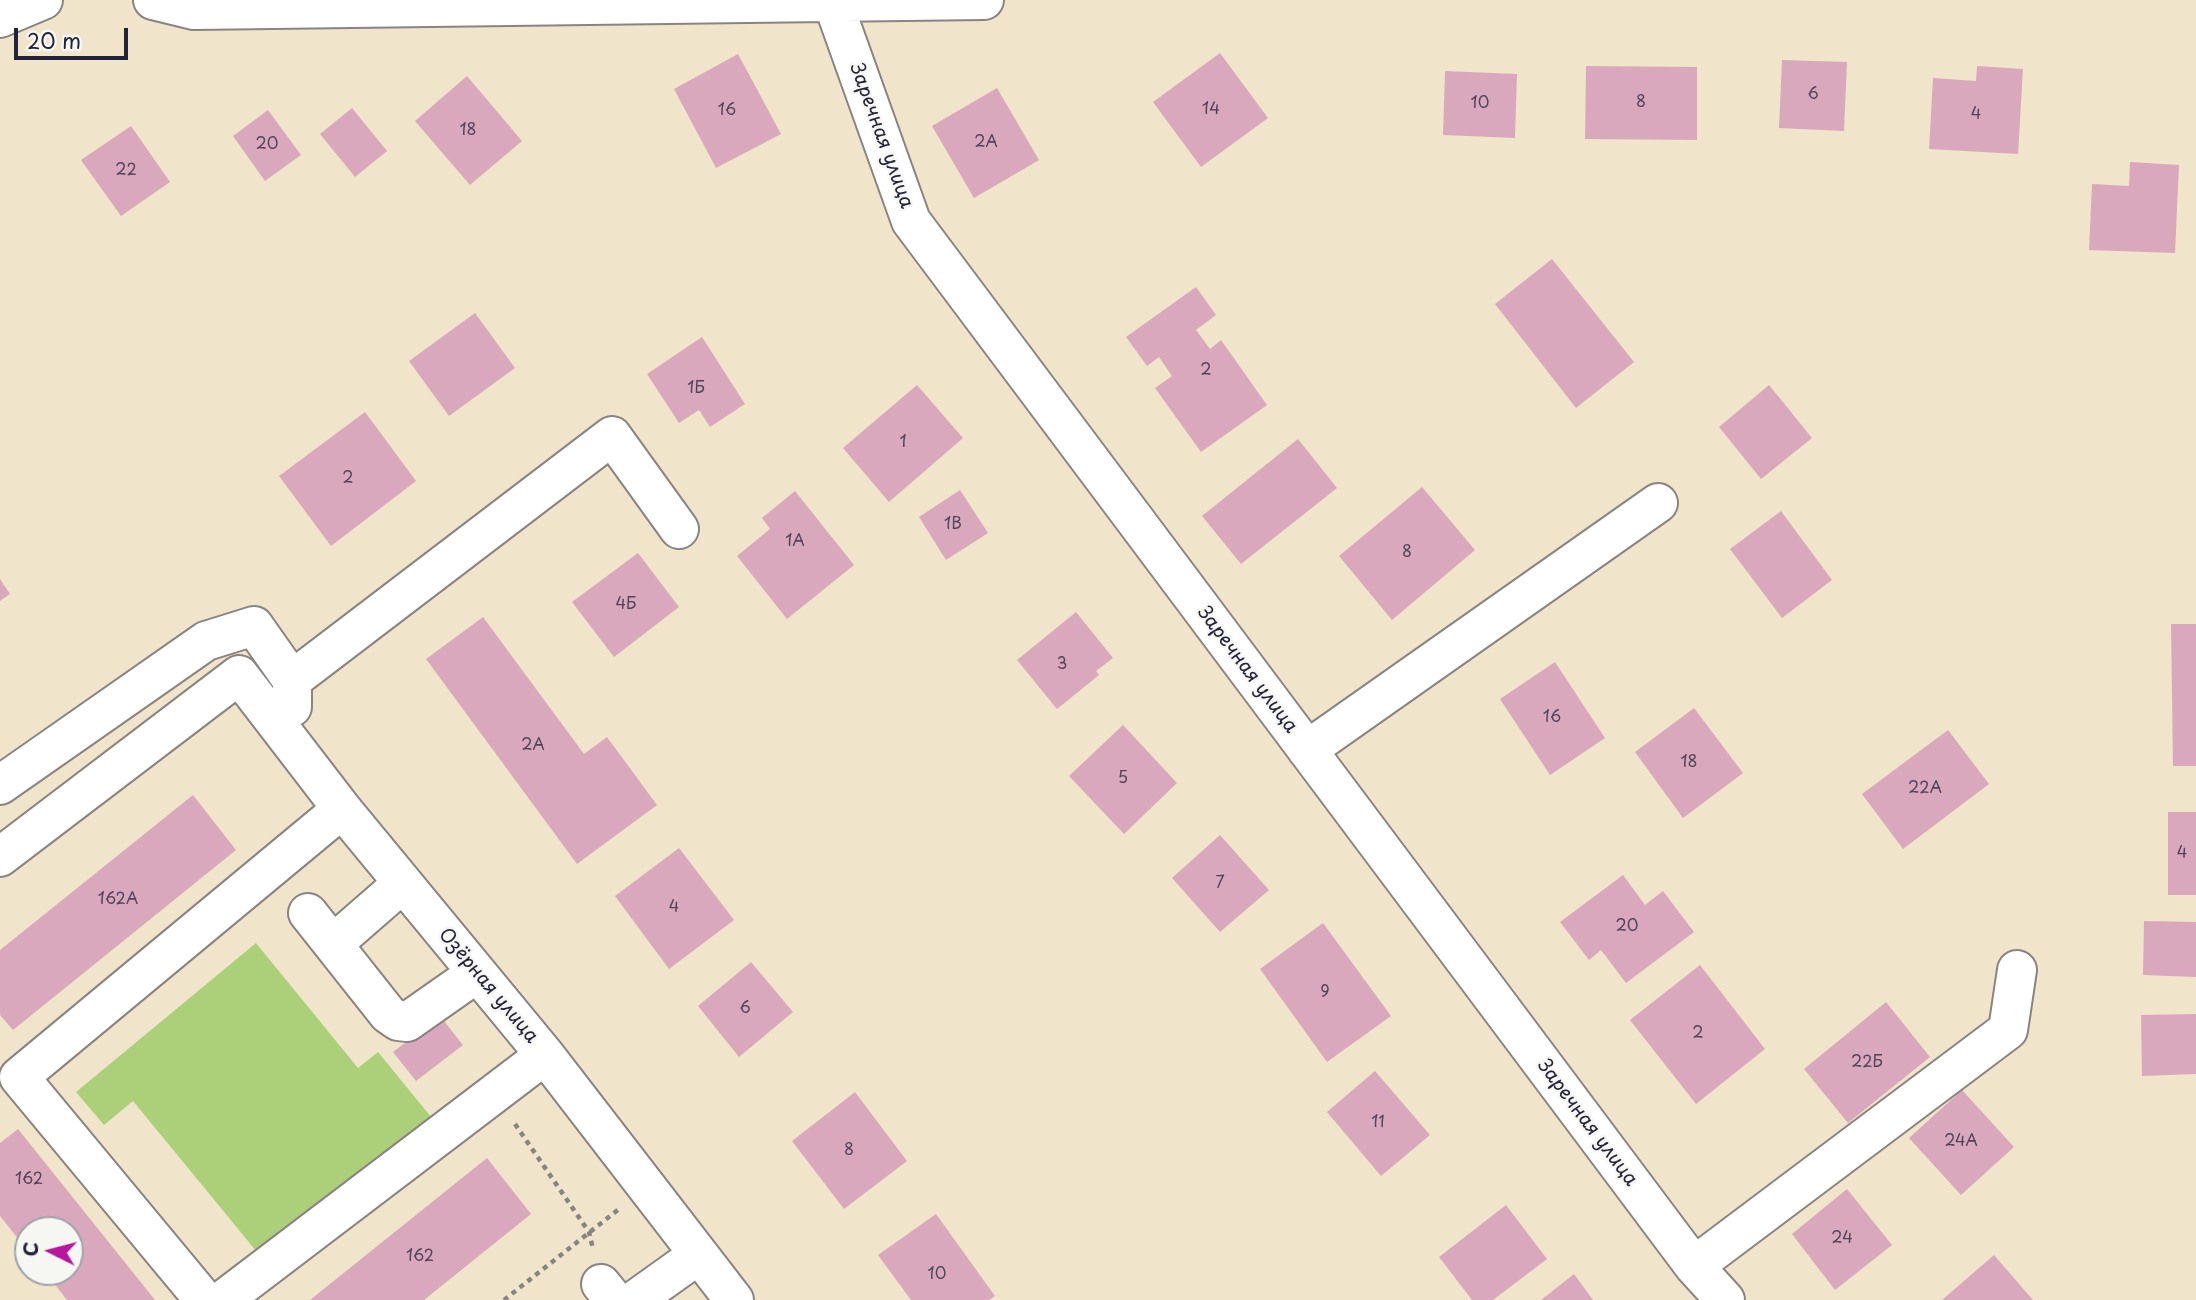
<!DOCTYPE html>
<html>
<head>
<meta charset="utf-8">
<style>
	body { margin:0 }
	#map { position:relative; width:2196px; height:1300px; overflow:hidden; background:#f0e4ca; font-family:"Playpen Sans",sans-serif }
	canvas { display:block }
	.north { position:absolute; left:14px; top:1216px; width:70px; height:70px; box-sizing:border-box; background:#f6f6f2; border:2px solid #a1a1a9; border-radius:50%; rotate:276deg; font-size:19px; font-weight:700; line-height:28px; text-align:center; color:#22223b }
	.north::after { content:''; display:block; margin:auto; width:24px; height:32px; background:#b5179e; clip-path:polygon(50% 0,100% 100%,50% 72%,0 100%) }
	.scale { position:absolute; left:14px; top:28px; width:114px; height:32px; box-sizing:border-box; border:4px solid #22223b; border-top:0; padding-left:9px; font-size:21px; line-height:24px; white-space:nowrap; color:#22223b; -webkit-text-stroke:5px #f6f6f2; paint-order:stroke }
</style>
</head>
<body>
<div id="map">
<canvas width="2196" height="1300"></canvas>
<div class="north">С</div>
<div class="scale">20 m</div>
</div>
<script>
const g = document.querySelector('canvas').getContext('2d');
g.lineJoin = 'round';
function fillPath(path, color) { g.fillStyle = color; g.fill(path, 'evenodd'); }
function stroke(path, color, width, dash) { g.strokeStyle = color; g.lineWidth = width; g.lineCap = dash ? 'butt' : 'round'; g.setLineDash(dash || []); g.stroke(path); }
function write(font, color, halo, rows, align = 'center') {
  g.font = font + ' "Playpen Sans",sans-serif'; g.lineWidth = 5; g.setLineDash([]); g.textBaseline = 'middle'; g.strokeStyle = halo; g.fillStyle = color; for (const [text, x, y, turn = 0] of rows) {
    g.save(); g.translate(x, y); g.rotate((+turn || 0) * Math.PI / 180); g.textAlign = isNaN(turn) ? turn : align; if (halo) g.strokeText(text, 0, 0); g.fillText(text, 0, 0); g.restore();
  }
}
fillPath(new Path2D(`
	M256 943 358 1068 378 1052 436 1123 266 1263 133 1101 104 1125 76 1092Z`), '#acd07a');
fillPath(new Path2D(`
	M1220 53 1268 118 1201 167 1153 102Z
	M738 54 781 134 716 168 674 89Z
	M1782 60 1847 62 1844 131 1779 128Z
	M1586 66 1697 67V140L1585 139Z
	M1977 66 2023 69 2018 154 1929 149 1933 78 1976 81Z
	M1445 71 1517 74 1515 138 1443 135Z
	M467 76 522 141 470 185 415 121Z
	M997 88 1039 160 974 198 932 126Z
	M352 108 387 151 355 177 320 134Z
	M268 110 301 155 265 181 233 136Z
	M131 126 170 182 121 216 81 160Z
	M2130 162 2179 165 2175 253 2089 250 2092 184 2129 186Z
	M1552 259 1634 362 1576 408 1495 304Z
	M1196 287 1216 315 1196 330 1210 349 1221 340 1267 405 1201 452 1155 388 1172 376 1159 357 1147 366 1126 337Z
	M475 313 515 368 449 416 409 361Z
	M702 337 745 404 710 427 699 410 679 423 647 374Z
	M917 385 963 438 889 502 843 448Z
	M1769 385 1812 438 1761 479 1719 427Z
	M365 412 416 481 331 546 279 476Z
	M1298 439 1337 488 1241 564 1202 516Z
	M1422 487 1475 550 1392 620 1339 556Z
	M960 490 988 533 946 560 919 517Z
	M795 491 854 565 787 619 737 556 770 529 762 518Z
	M1781 511 1832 580 1782 618 1730 549Z
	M638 553 679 607 614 657 572 602Z
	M0 579 10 594 0 601Z
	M1076 612 1113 658 1096 671 1099 675 1057 709 1017 660Z
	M483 617 584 754 607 737 657 805 577 864 426 659Z
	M2171 624H2196V766H2173Z
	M1555 662 1605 738 1550 775 1500 699Z
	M1694 708 1743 773 1683 818 1635 752Z
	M1123 725 1177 783 1124 834 1069 776Z
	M1948 730 1989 784 1903 849 1862 794Z
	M193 795 236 850 13 1030 0 1015V950Z
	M2168 812H2196V895H2168Z
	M1220 835 1269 890 1220 932 1172 878Z
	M679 848 734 920 669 969 615 896Z
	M1623 875 1645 905 1663 891 1694 932 1626 983 1601 950 1589 960 1560 922Z
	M2144 921 2196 922V977L2143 975Z
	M1323 923 1391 1016 1327 1062 1260 969Z
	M751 962 793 1012 739 1057 698 1006Z
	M1700 965 1765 1049 1696 1104 1630 1020Z
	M1886 1002 1930 1057 1848 1123 1804 1069Z
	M2196 1014V1074L2142 1076 2141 1015Z
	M440 1016 463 1045 416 1081 393 1052Z
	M1375 1071 1430 1135 1381 1176 1327 1112Z
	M1962 1090 2014 1147 1961 1195 1909 1138Z
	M855 1092 907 1161 844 1209 792 1141Z
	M18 1129 155 1300H67L45 1272H70V1230H28V1251L0 1216V1143Z
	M487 1158 531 1214 424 1300H310Z
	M1847 1189 1892 1245 1835 1290 1792 1234Z
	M1506 1205 1547 1259 1493 1300H1472L1439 1257Z
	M936 1214 995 1296 989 1300H911L878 1255Z
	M1994 1255 2033 1300H1942Z
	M1574 1274 1593 1300H1541Z`), '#daa8bc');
const minor = new Path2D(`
	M153 0 194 10 984 0
	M832 0 911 221 1694 1266 1725 1300
	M0 18 43 0
	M292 680 612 436 679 529
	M1307 750 1658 503
	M0 785 206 641 254 626 292 680V707
	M0 857 239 675 342 809 545 1055 734 1300
	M308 913 388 1014 398 1021 407 1022 477 973
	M333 944 403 883
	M1694 1266 2008 1030 2017 970
	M601 1284 614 1300
	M204 1300 19 1077 342 809
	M223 1300 545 1055
	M635 1300 698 1255`);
stroke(minor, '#898382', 42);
stroke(new Path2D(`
	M515 1124 589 1232 593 1249
	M504 1300 619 1209`), '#898382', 4.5, [5, 5]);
stroke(minor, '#fff', 38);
write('16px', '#50445b', null, [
	["6",1813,95],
	["8",1641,103],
	["10",1480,104],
	["14",1211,110],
	["16",727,111],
	["4",1976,115],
	["18",468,131],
	["2А",986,143],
	["20",267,145],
	["22",126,171],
	["2",1206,371],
	["1Б",696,389],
	["1",903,443],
	["2",348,479],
	["1В",953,525],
	["1А",795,542],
	["8",1407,553],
	["4Б",626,605],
	["3",1062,665],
	["16",1552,718],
	["2А",533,746],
	["18",1689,763],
	["5",1123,779],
	["22А",1925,789],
	["4",2182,854],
	["7",1220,884],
	["162А",118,900],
	["4",674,908],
	["20",1627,927],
	["9",1325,993],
	["6",745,1009],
	["2",1698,1034],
	["22Б",1867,1063],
	["11",1378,1123],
	["24А",1961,1142],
	["8",849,1151],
	["162",29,1180],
	["24",1842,1239],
	["162",420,1257],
	["10",937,1275]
]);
write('19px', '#22223b', '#f6f6f2', [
	["Заречная улица",881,136,70],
	["Заречная улица",1247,670,53],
	["Озёрная улица",488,986,50],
	["Заречная улица",1587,1123,53]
]);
</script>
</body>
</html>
